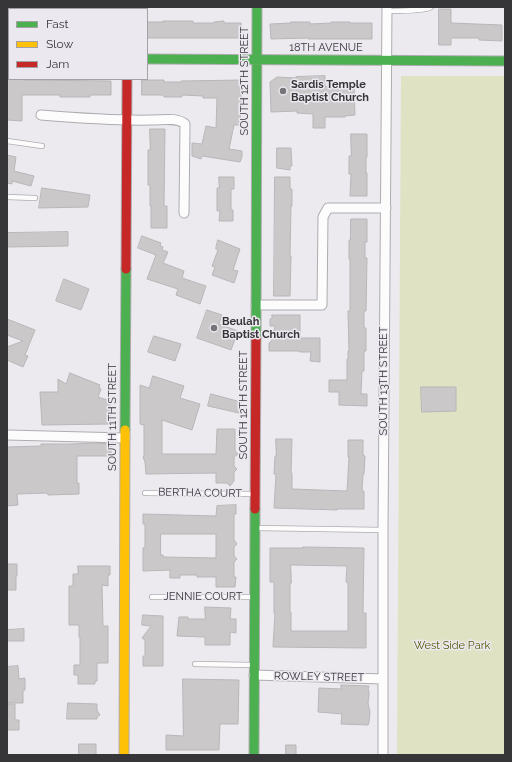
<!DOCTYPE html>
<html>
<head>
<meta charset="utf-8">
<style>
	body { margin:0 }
	#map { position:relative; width:512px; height:762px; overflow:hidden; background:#eceaee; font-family:Raleway,sans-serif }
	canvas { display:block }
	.frame { position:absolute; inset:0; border:8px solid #363538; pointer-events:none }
	.legend { position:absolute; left:8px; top:8px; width:140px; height:72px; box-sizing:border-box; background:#ece8f0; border:1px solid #a3a0a6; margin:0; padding:5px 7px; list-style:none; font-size:12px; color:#363538 }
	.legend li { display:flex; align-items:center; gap:8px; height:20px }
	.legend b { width:20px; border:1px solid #a3a0a6 }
</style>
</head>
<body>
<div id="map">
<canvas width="512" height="762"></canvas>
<div class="frame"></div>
<ul class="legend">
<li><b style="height:5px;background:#4caf50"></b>Fast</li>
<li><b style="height:5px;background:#ffc107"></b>Slow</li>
<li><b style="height:5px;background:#c62828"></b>Jam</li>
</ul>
</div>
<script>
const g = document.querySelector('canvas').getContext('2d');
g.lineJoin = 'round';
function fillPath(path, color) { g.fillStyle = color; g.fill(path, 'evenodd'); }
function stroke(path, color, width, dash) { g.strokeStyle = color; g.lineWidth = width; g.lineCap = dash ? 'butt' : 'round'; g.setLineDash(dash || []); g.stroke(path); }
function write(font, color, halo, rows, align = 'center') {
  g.font = font + ' Raleway,sans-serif'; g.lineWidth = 3; g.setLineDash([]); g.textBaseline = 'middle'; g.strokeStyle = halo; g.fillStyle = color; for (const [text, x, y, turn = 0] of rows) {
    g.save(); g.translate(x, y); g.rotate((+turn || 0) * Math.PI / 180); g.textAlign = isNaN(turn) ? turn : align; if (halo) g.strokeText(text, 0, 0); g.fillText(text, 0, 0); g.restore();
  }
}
fillPath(new Path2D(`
	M401 76H505V755H397Z`), '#e0e2c4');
const building = new Path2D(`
	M439 9H451V23L502 25V41L479 40V38H451V45H439Z
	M163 21H193V23H214V22L224 21V23H241L242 38H147V22H163Z
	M291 22H310V24L331 23V22H350V23H372V39H308V38L271 39 270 24 291 23Z
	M325 76V87L338 82 354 83 355 115 345 116V117H325V128H313V114L297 113V111L271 112 270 82 277 77 296 78V77Z
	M7 79H23V80L111 81V95H90V97H60V95H22V121L7 120Z
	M142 80H164V82H181V81L242 80 240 125H234L229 149 242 151V157L240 162 202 156 201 159 192 156V143L202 144 206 126 216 128 217 98H203V96L182 95V97H164L163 95H142Z
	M150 129H165L164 206H167V228H151V206H150V185H148V150H150Z
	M351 134H367V157H366V173H367V196H350L351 174H349V156H351Z
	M277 148H291L292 166H290V170L277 168Z
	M7 155 16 157 14 171 34 176 31 186 12 181V184L7 183Z
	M219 177H234V189H231V210H233V221H219L220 211H217V188H219Z
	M275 177H290V189H292V206H291L290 256H291L290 296H274Z
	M42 188 90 195 88 207 39 208Z
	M351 219H367V242H365V258H367L366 311H364V328H366V351H364V371H362L361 394H367V406L339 405V392H329V380H347V359H348V351H349L348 311H350V259H349V240H350Z
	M68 232V246L7 247V233Z
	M142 236 161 243 160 246 163 247 162 250 168 252 163 263 184 271 182 278 206 286 200 304 176 295 178 289 147 279 156 255 138 248Z
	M218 240 240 249 233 270 238 271 234 283 212 275 215 267 212 266 218 250 216 249Z
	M64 279 89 289 81 310 56 301Z
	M207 310 222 315 219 324 238 331 231 350 197 338Z
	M272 315H300V338H320V362L310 361 311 352H300L298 351H269V343L272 340 275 326H270V319L272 318Z
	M7 319 35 330 25 355 28 356 23 367 7 360V347L23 341 7 335Z
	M154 336 181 344 175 361 148 352Z
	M70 373 100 385 99 388 101 389 98 397 110 401V424L42 425 40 392H58V379L66 384Z
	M153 376 184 386 180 398 200 404 192 430 162 420V454H216L217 429H235V451L238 454 234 457V466L237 469 234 472V481L230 486 227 483H216V473L146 474 145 462 143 457 144 456V425L140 424V385L149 388Z
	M421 387H456V411L422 412Z
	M211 394 241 402 239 413 208 406Z
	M276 439H292L291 473H292V489L347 491 349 457H348V440H363V455L365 456 364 474H363L362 491H364V509H337V510L274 508 276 474H274L275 456H276Z
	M96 443 109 444 111 446V456H77V483H79V494L48 495 47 493 17 494 18 505 7 506V447L41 446V444H71Z
	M236 505V514H234V540L237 544 234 547V556L237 559 234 562V577H236L235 587H216V577H197V575H180V578H170V570L143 571V548L145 547V524H143V514L216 516 217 506ZM161 534H216V558L163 557V555H161Z
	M303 547 364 548 363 613H366V648L273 647 275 613H274V582H270V548H303ZM291 565 347 566 346 582 348 583V631H291V612H290V583H291Z
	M7 564H17V576H16V590H7Z
	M78 566H110V575H108V586L102 585 103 626H108V663H97V681H95V684H78V675H74V665H80V637H79V625H69V586H73V574H78Z
	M205 607 231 608 230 619H236V633L230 632V645H205V637L177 636 179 617H188V619H205Z
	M143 615 163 616V666H143V656H145V640L142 638 151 626 142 625Z
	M24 629V641H7V630Z
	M18 666 19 679 25 678V690H23V703H7V667Z
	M183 679 239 680 238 724H220L219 750H166V735L183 736Z
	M341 685 369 686 368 690 369 691V695L368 703 370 712 369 722 368 725 341 724 342 714 318 712 319 688 341 689Z
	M68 703 97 704V710L100 715 97 717V719H67Z
	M7 704H15V720H19V730H7Z
	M79 744H96V755H79Z
	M286 745H296V755H286Z`);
fillPath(building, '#cbc8ca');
stroke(building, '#b8b6b8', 1);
const lane = new Path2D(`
	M387 11C398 10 423 12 431 7
	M7 141 42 146
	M7 197 35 198
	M145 493 253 494
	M256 528 383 530
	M152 597H253
	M195 664 252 665`);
const street = new Path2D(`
	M41 115C78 118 115 121 152 120 162 120 177 117 185 124L184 213
	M256 305H322L323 217 328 208H386
	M7 435 125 438
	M254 675 383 679
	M383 755V530L387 7`);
const fast = new Path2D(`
	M147 59 505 61
	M256 338 257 7
	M125 430 126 269
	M254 755 255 509`);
const slow = new Path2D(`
	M124 755 125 430`);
const jam = new Path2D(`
	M127 7V9
	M7 58H9
	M126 269 127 79
	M255 509 256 338`);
stroke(lane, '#aeacb0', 6);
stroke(street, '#aeacb0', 11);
stroke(fast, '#aeacb0', 11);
stroke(slow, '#aeacb0', 11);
stroke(jam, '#aeacb0', 11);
stroke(lane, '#fcfcfc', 4.5);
stroke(street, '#fcfcfc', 9);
stroke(fast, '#4caf50', 9);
stroke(slow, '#ffc107', 9);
stroke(jam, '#c62828', 9);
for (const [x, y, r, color] of [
	[283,91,4,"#767478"],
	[214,328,4,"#767478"]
]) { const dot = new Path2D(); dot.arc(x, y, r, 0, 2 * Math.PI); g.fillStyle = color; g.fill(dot); stroke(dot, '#ece8f0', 1.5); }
write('11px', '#363538', '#ece8f0', [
	["18TH AVENUE",326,48],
	["SOUTH 12TH STREET",245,81,-90],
	["SOUTH 13TH STREET",384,381,-90],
	["SOUTH 12TH STREET",244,405,-90],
	["SOUTH 11TH STREET",113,417,-90],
	["BERTHA COURT",200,493,1],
	["JENNIE COURT",203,597],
	["ROWLEY STREET",319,677,1]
]);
write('bold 11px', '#363538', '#ece8f0', [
	["Sardis Temple",291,85],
	["Baptist Church",291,98],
	["Beulah",222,322],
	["Baptist Church",222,335]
], 'left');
write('11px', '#555907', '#ece8f0', [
	["West Side Park",452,646]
]);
</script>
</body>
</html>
